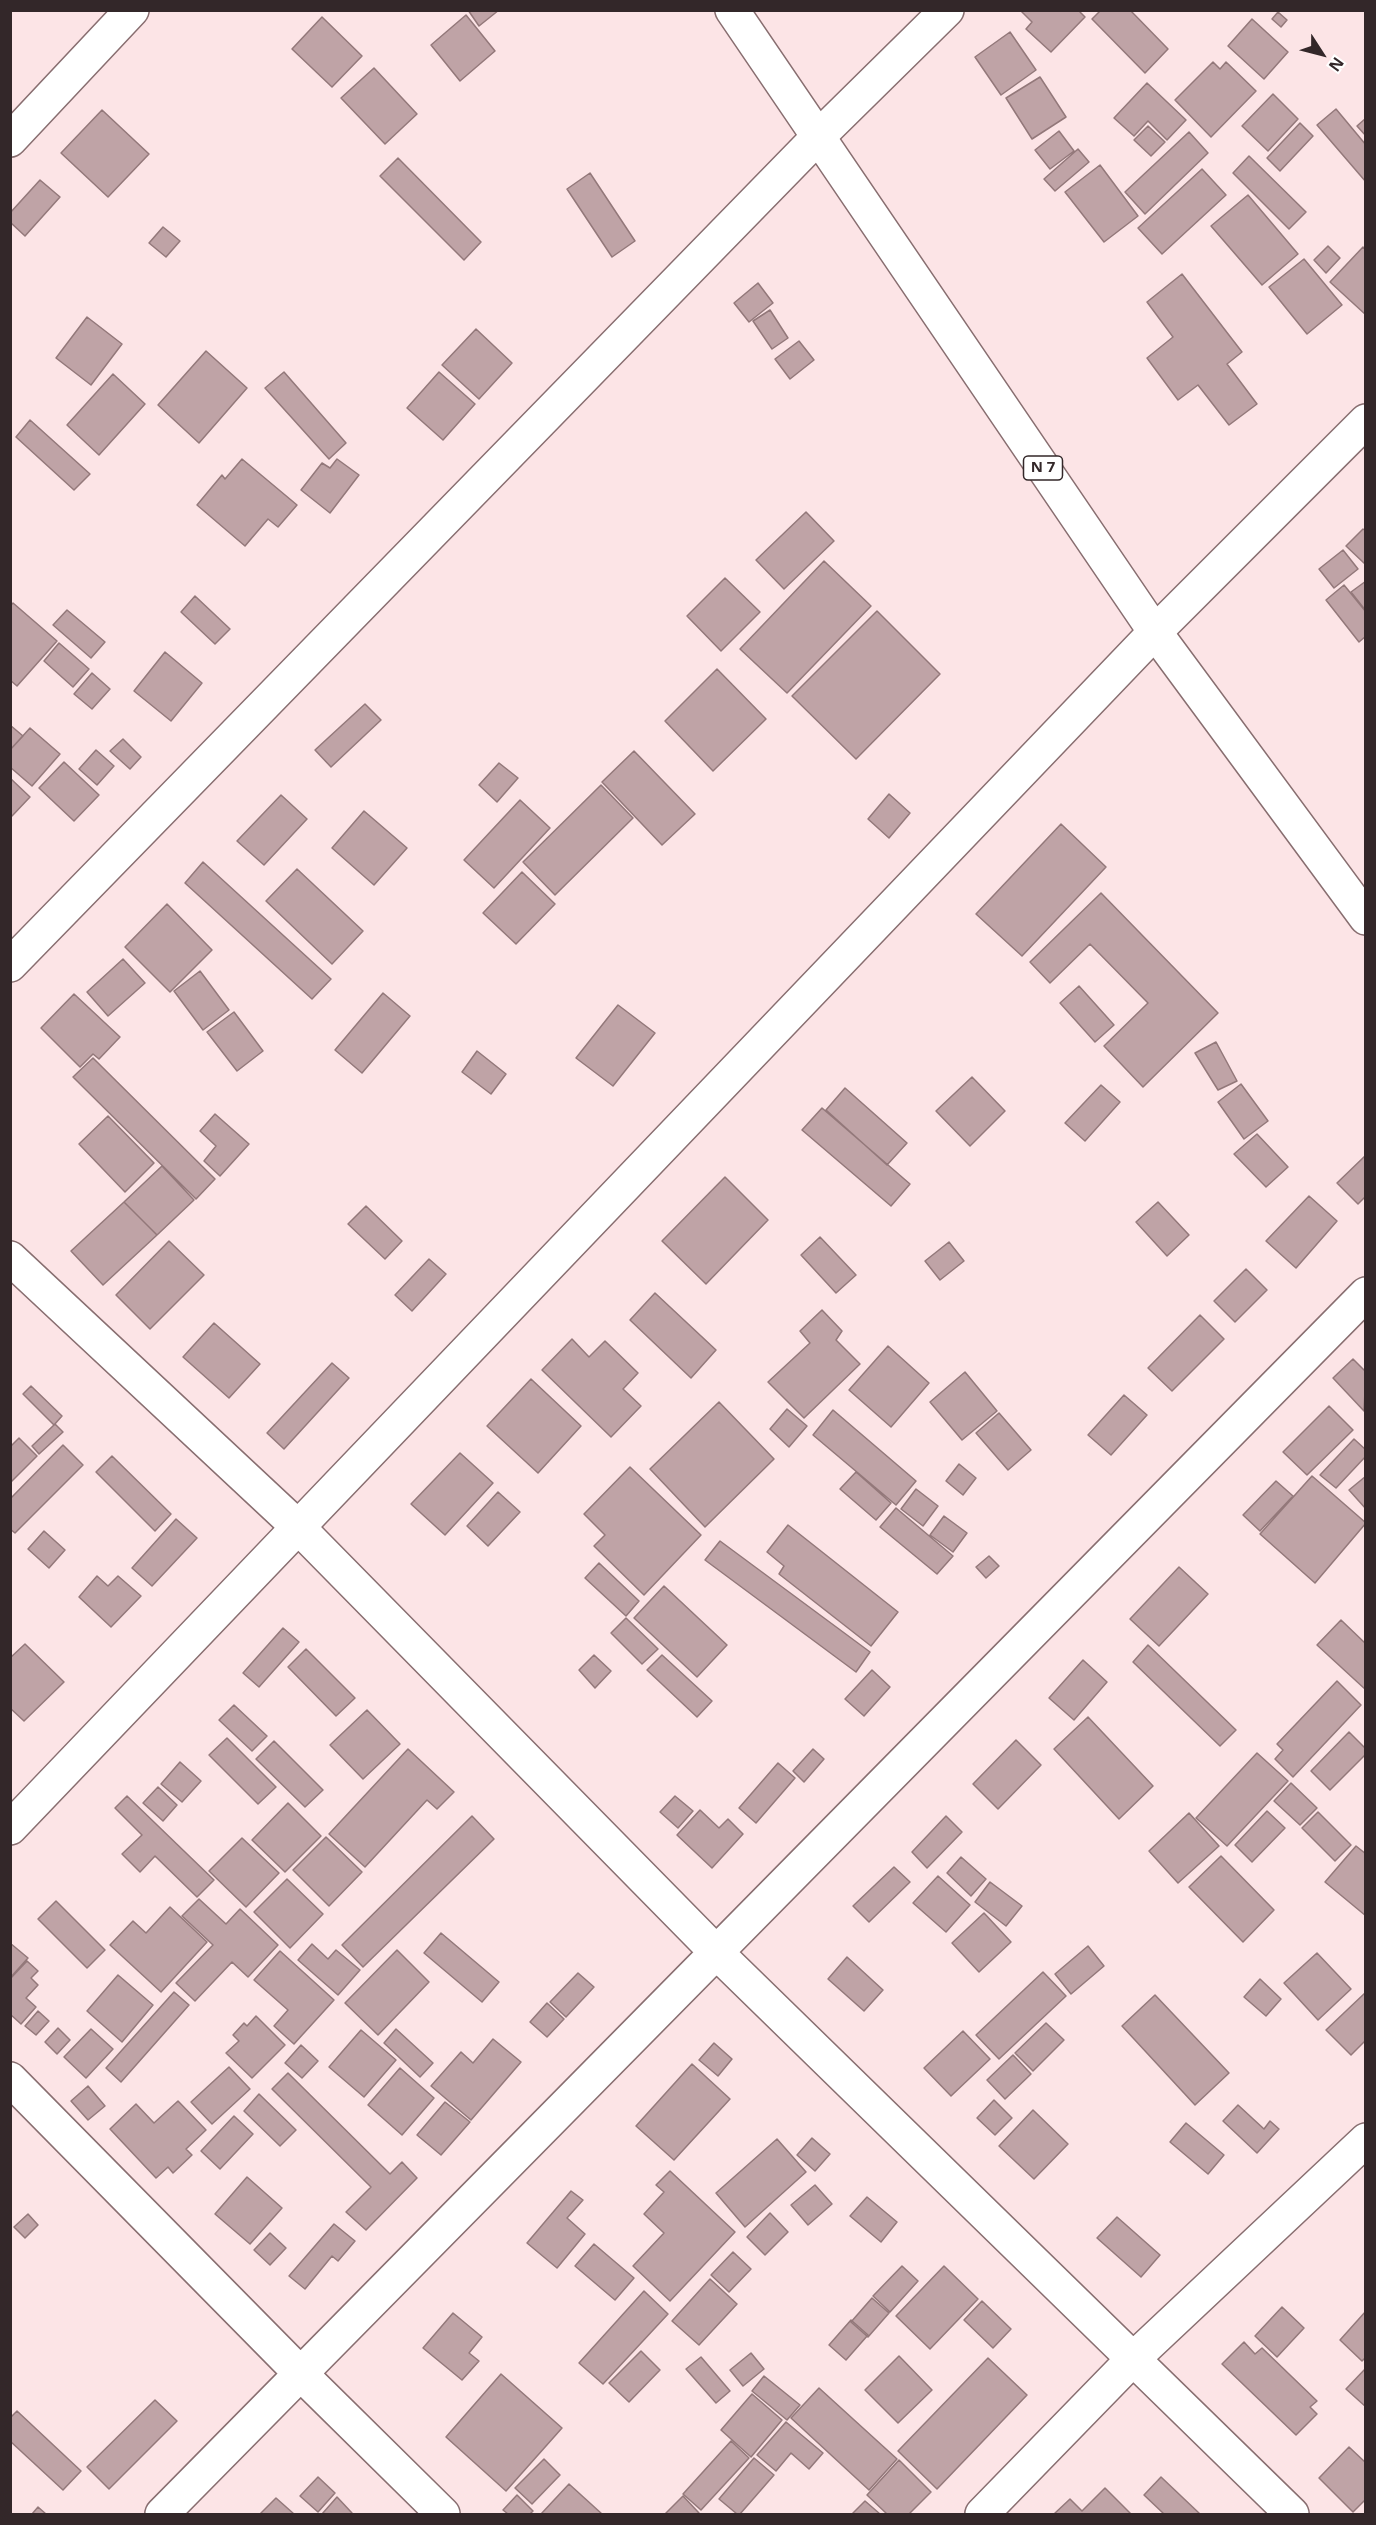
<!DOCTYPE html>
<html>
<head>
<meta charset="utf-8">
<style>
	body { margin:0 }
	#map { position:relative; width:1376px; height:2525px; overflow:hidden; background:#fce4e6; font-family:"Noto Sans",sans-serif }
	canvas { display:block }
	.frame { position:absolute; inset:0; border:12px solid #332729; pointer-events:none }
	.north { position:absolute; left:1292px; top:24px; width:60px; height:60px; -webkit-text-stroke:4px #fff; paint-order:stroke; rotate:126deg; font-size:16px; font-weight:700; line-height:24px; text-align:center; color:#332729 }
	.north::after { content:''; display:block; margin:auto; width:21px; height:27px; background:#332729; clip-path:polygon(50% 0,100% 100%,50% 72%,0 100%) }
</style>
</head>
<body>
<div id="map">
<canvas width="1376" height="2525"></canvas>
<div class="frame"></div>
<div class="north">N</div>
</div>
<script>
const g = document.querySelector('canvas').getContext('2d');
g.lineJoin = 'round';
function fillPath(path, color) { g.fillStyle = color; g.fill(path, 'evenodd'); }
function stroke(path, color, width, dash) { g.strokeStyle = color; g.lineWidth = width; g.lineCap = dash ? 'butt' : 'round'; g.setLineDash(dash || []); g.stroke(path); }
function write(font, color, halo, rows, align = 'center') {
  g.font = font + ' "Noto Sans",sans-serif'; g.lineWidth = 6; g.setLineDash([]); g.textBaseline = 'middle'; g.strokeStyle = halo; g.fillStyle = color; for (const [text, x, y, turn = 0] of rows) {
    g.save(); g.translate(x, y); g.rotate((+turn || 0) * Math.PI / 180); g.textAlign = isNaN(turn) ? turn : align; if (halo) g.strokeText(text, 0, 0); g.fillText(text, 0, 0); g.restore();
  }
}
const building = new Path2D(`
	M468 10H499L479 26Z
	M1020 10H1078L1085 17 1051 52 1026 29 1032 22Z
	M1101 10H1130L1168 49 1145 73 1092 19Z
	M1278 12 1287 20 1281 27 1272 19Z
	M466 15 495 51 460 81 431 45Z
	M322 17 362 56 332 87 292 49Z
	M1252 19 1288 52 1264 79 1228 46Z
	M1010 32 1036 70 1001 95 975 57Z
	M1213 62 1220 69 1226 62 1256 91 1211 137 1175 100Z
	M374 68 417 114 385 144 341 98Z
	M1040 77 1066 117 1032 139 1006 98Z
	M1147 83 1186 120 1167 140 1148 121 1134 136 1114 118Z
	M1273 94 1298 119 1268 151 1242 126Z
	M1336 109 1366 145V182L1317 125Z
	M102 110 149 154 108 197 61 153Z
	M1366 118V136L1357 126Z
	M1300 123 1313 136 1280 171 1267 158Z
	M1148 126 1165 142 1151 156 1134 140Z
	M1059 131 1074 151 1050 169 1035 150Z
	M1189 132 1208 153 1145 214 1125 192Z
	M1078 149 1089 162 1055 191 1044 179Z
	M1249 156 1306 212 1289 229 1233 173Z
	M398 158 481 242 464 260 380 176Z
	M1100 165 1138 216 1104 242 1065 192Z
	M1202 169 1226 195 1162 254 1138 228Z
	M590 173 635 241 612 257 567 189Z
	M40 180 60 197 25 236 10 222V213Z
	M1248 195 1298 254 1262 285 1211 226Z
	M163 227 180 241 166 257 149 243Z
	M1328 246 1340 258 1326 273 1314 260Z
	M1363 247 1366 250V315L1330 282Z
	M1304 259 1342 305 1307 334 1269 287Z
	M1182 274 1242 352 1227 364 1257 404 1229 425 1198 385 1178 400 1147 358 1173 337 1147 302Z
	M758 283 773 303 749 322 734 303Z
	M770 310 788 338 772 349 753 321Z
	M87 317 122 344 91 385 56 358Z
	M476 329 512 363 479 399 442 365Z
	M799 341 814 360 790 379 775 359Z
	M206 351 247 388 199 443 158 405Z
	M284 372 346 443 329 459 265 388Z
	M439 372 475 404 443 440 407 408Z
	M113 374 145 404 99 455 67 425Z
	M30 420 90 474 74 490 16 437Z
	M242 459 297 505 278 527 268 519 245 546 197 505 222 475 225 479Z
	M337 459 359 475 330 513 301 490 322 463 330 468Z
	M806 512 834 541 784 589 756 560Z
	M1363 529 1366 531 1365 564 1346 546Z
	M1343 550 1358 569 1334 588 1319 569Z
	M824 561 871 606 787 693 740 649Z
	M725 578 760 612 721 651 687 616Z
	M1366 581V611L1351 592Z
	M1344 585 1366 612V636L1359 642 1326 600Z
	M195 596 230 629 215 644 181 612Z
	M13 603 57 641 17 686 10 680V606Z
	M67 610 105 642 91 658 53 625Z
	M877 611 940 674 856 759 792 696Z
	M59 643 89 669 73 687 44 661Z
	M165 652 202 683 171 721 134 691Z
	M717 669 766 719 713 771 665 721Z
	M92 673 110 689 92 709 74 694Z
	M365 704 381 720 331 767 315 750Z
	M10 725 23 736 10 750Z
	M30 728 60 754 32 786 10 767V750Z
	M123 739 141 757 130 769 110 751Z
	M96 750 114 766 97 785 79 769Z
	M634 751 695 814 662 845 602 782Z
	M64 762 99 795 74 821 39 788Z
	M499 763 518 778 497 802 479 785Z
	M10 778 30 797 12 816 10 814Z
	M601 785 633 818 555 895 523 862Z
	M889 794 910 813 889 838 868 819Z
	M281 795 307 819 264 865 237 841Z
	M520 800 550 828 494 888 464 860Z
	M364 811 407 848 374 885 332 848Z
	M1061 824 1106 867 1022 956 976 914Z
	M203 862 331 979 312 999 185 883Z
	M297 869 363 931 332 964 266 901Z
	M522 872 555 904 516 944 483 913Z
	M1101 893 1218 1013 1143 1087 1104 1046 1148 1003 1090 944 1050 983 1030 962Z
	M167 904 212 950 170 992 125 947Z
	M123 959 145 983 108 1016 87 992Z
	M200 971 229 1010 203 1030 174 991Z
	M1079 986 1114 1025 1095 1042 1060 1003Z
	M383 993 410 1016 362 1073 335 1050Z
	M74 994 120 1037 99 1059 93 1054 80 1067 41 1028Z
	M618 1005 655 1033 613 1086 576 1058Z
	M234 1012 263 1051 237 1071 207 1032Z
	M1216 1042 1237 1081 1218 1090 1195 1053Z
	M477 1051 506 1074 491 1094 462 1072Z
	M93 1058 215 1179 196 1199 73 1077Z
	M972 1077 1005 1111 970 1146 936 1111Z
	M1241 1084 1268 1121 1244 1139 1218 1102Z
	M1101 1085 1120 1102 1085 1141 1065 1123Z
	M845 1088 907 1143 887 1165 826 1110Z
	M822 1108 910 1184 891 1206 802 1130Z
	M215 1114 249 1144 220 1176 204 1161 216 1146 200 1131Z
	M108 1116 154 1163 125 1192 79 1144Z
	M1257 1134 1288 1167 1266 1187 1234 1154Z
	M1366 1155V1196L1358 1204 1337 1183Z
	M162 1166 194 1200 157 1235 124 1202Z
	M725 1177 768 1220 706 1284 662 1241Z
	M1309 1196 1337 1221 1296 1268 1266 1241Z
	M124 1202 157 1235 103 1285 71 1251Z
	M1158 1202 1189 1235 1167 1256 1136 1222Z
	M366 1206 402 1241 385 1259 348 1224Z
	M820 1237 856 1275 836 1293 801 1255Z
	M169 1241 204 1275 150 1329 116 1295Z
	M949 1242 964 1261 940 1280 925 1261Z
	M429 1259 446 1274 412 1311 395 1295Z
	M1246 1269 1267 1290 1235 1322 1214 1301Z
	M655 1293 716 1350 691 1378 630 1320Z
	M822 1310 842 1331 836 1340 860 1364 804 1418 768 1382 810 1343 800 1331Z
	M1200 1315 1224 1339 1172 1391 1148 1368Z
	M214 1323 260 1364 229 1398 183 1357Z
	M572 1339 589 1357 605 1341 638 1373 623 1389 641 1406 611 1437 542 1370Z
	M888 1346 929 1383 891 1427 849 1390Z
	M1353 1359 1366 1372 1364 1411 1333 1378Z
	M332 1363 349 1378 284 1449 267 1433Z
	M965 1372 997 1411 962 1440 930 1402Z
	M531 1379 581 1426 538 1473 487 1426Z
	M31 1386 62 1416 54 1425 23 1394Z
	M1124 1395 1147 1415 1111 1455 1088 1435Z
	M719 1402 774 1459 705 1527 650 1469Z
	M1329 1406 1353 1430 1307 1475 1283 1452Z
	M787 1409 807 1426 789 1447 770 1429Z
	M833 1410 916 1481 896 1505 813 1435Z
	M999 1413 1031 1450 1008 1470 976 1433Z
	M55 1424 63 1432 39 1454 32 1446Z
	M19 1438 37 1456 10 1483V1447Z
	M1354 1439 1366 1450V1456L1336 1488 1320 1475Z
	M63 1445 83 1465 15 1533 10 1529V1499Z
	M460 1453 493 1483 445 1535 411 1504Z
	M112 1456 171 1514 155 1531 96 1472Z
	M959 1464 976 1478 963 1495 946 1481Z
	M630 1467 701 1535 644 1595 594 1546 605 1535 584 1514Z
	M856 1472 891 1503 876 1520 840 1489Z
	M1312 1476 1366 1523 1315 1583 1260 1534Z
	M1366 1476V1509L1349 1490Z
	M1276 1481 1293 1496 1260 1531 1243 1515Z
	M916 1489 938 1506 923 1526 901 1509Z
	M498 1492 520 1512 488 1546 467 1526Z
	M896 1508 953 1556 937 1574 880 1527Z
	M944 1516 967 1533 953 1552 930 1535Z
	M176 1519 197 1538 152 1586 132 1568Z
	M788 1525 898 1612 871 1646 779 1574 784 1566 767 1552Z
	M44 1531 65 1550 49 1568 28 1549Z
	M720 1541 870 1652 856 1672 705 1560Z
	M989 1556 999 1566 986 1578 976 1567Z
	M599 1563 639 1601 626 1616 585 1578Z
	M1179 1567 1208 1594 1159 1646 1130 1619Z
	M97 1576 108 1586 118 1576 141 1596 111 1627 79 1597Z
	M664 1586 727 1645 697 1677 634 1618Z
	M626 1618 658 1649 642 1664 611 1633Z
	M1341 1620 1366 1644V1690L1317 1645Z
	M283 1628 299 1642 259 1687 243 1673Z
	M25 1644 64 1682 24 1721 10 1708V1658Z
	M1148 1645 1236 1730 1220 1746 1133 1662Z
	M306 1649 355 1698 336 1716 288 1667Z
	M594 1655 611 1671 595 1688 579 1670Z
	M662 1655 712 1701 697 1717 647 1670Z
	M1083 1660 1107 1682 1074 1720 1049 1698Z
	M872 1670 890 1687 864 1716 845 1699Z
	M1337 1681 1361 1705 1293 1777 1275 1759 1283 1750 1277 1744Z
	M234 1705 267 1736 252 1751 219 1720Z
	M367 1710 400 1744 363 1779 330 1745Z
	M1088 1717 1153 1786 1119 1819 1054 1749Z
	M1349 1732 1366 1749V1754L1330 1790 1311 1771Z
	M227 1738 276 1787 258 1804 209 1755Z
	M1016 1740 1041 1765 998 1809 973 1784Z
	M274 1741 323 1790 305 1807 256 1759Z
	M408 1749 454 1792 437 1809 427 1800 365 1867 329 1834Z
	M813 1749 824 1759 804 1782 793 1771Z
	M1257 1753 1288 1781 1227 1846 1196 1818Z
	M180 1762 201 1781 182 1802 161 1784Z
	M778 1763 795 1778 756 1823 739 1808Z
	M1291 1783 1317 1808 1300 1825 1274 1801Z
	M158 1787 177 1805 163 1821 143 1803Z
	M127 1796 214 1880 197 1897 155 1856 140 1872 122 1854 142 1835 115 1808Z
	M675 1796 693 1811 678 1828 660 1812Z
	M288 1803 321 1836 285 1872 252 1840Z
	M700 1810 719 1828 728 1819 743 1834 712 1868 677 1835Z
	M1267 1811 1285 1828 1252 1862 1235 1845Z
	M1318 1812 1351 1845 1335 1861 1302 1828Z
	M1189 1813 1219 1846 1178 1883 1149 1851Z
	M472 1816 494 1839 363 1967 342 1945Z
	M946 1816 962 1832 927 1868 912 1852Z
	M326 1837 362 1872 329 1906 293 1870Z
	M242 1838 279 1873 246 1907 209 1871Z
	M1356 1846 1366 1854V1916L1325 1882Z
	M1221 1856 1274 1910 1243 1942 1189 1887Z
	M961 1857 986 1879 971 1896 947 1873Z
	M894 1867 910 1882 869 1922 853 1906Z
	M938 1876 970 1905 946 1932 913 1903Z
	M287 1879 323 1914 290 1948 254 1912Z
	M990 1882 1022 1906 1006 1926 975 1902Z
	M199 1899 226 1924 240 1909 278 1945 248 1977 232 1962 195 2001 176 1983 213 1945 182 1916Z
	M56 1901 105 1950 87 1968 38 1919Z
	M170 1907 207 1942 161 1992 110 1945 133 1921 146 1933Z
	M984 1913 1011 1942 979 1972 952 1943Z
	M441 1933 499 1982 482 2002 424 1953Z
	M10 1943 28 1958 10 1978Z
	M312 1944 328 1959 336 1950 360 1970 338 1995 298 1960Z
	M1088 1946 1104 1966 1071 1994 1055 1974Z
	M397 1950 429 1982 378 2035 345 2003Z
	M280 1951 334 2000 294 2044 274 2026 288 2010 254 1980Z
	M1317 1953 1351 1989 1318 2020 1284 1983Z
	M847 1957 883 1990 864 2011 828 1979Z
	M27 1961 38 1971 31 1978 38 1985 26 1998 36 2007 21 2024 10 2014V1979Z
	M1043 1972 1066 1996 999 2059 976 2035Z
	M578 1973 594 1987 566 2017 550 2002Z
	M118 1975 153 2005 122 2042 87 2011Z
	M1260 1979 1281 1999 1266 2016 1244 1997Z
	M174 1992 189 2005 121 2082 106 2068Z
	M1366 1992V2040L1351 2055 1326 2030Z
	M1155 1995 1229 2073 1195 2105 1122 2026Z
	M547 2003 564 2019 547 2037 530 2022Z
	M38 2011 49 2021 36 2035 25 2026Z
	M256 2016 285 2045 252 2078 226 2053 239 2041 233 2035 244 2023 247 2026Z
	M1046 2023 1064 2040 1033 2071 1015 2053Z
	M58 2028 70 2040 57 2054 45 2042Z
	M91 2029 113 2049 86 2078 64 2057Z
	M396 2029 433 2063 420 2077 384 2043Z
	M361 2030 396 2060 364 2097 329 2067Z
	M963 2031 990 2059 951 2096 924 2068Z
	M493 2039 521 2062 471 2120 431 2086 461 2052 473 2063Z
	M714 2043 732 2059 718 2076 699 2060Z
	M301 2045 318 2061 302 2078 285 2063Z
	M1013 2055 1031 2074 1005 2099 987 2080Z
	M692 2064 730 2099 674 2160 636 2126Z
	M229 2067 250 2089 212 2124 191 2102Z
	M400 2068 434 2098 402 2135 368 2105Z
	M288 2073 390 2174 402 2162 417 2178 366 2230 346 2212 371 2187 272 2089Z
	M88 2086 105 2106 88 2120 71 2101Z
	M259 2094 296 2130 280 2146 244 2111Z
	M994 2100 1012 2118 995 2135 977 2118Z
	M178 2101 206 2130 186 2149 192 2155 173 2173 168 2167 156 2178 110 2129 136 2104 154 2123Z
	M445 2102 470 2122 441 2155 417 2135Z
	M1238 2105 1264 2129 1270 2121 1279 2129 1257 2153 1223 2121Z
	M1033 2110 1068 2144 1034 2179 999 2146Z
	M234 2116 253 2134 220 2169 201 2151Z
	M1186 2123 1224 2155 1208 2174 1170 2142Z
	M812 2138 830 2154 815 2171 797 2155Z
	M777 2139 806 2172 745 2227 716 2193Z
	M670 2171 735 2232 670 2301 633 2266 664 2233 644 2214 664 2192 656 2185Z
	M247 2177 282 2208 250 2244 215 2214Z
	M815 2185 832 2204 808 2225 791 2205Z
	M571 2191 583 2200 567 2218 585 2234 557 2268 527 2243Z
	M867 2197 897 2222 881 2242 850 2216Z
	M770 2213 788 2232 765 2255 747 2237Z
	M28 2214 38 2225 25 2238 14 2227Z
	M1117 2217 1160 2255 1141 2277 1097 2238Z
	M334 2224 355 2241 338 2261 332 2256 305 2289 289 2276Z
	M270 2233 286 2248 270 2265 254 2250Z
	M594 2244 634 2278 615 2300 575 2266Z
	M733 2252 751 2269 729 2292 711 2275Z
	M902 2266 918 2281 890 2312 873 2296Z
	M944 2266 978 2299 930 2349 896 2316Z
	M710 2279 737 2304 699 2345 672 2321Z
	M644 2291 668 2314 603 2384 579 2363Z
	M872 2298 889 2313 868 2337 851 2322Z
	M982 2301 1011 2329 993 2348 964 2320Z
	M1282 2307 1304 2328 1277 2357 1255 2336Z
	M1366 2311V2357L1362 2361 1340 2340Z
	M453 2313 482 2337 469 2353 479 2361 462 2380 423 2348Z
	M851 2320 868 2335 846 2360 829 2345Z
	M1244 2342 1255 2354 1262 2348 1317 2401 1310 2407 1317 2414 1296 2435 1222 2364Z
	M641 2351 660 2370 629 2402 609 2383Z
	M751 2353 764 2369 743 2386 730 2370Z
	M899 2356 932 2390 898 2423 865 2390Z
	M701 2357 730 2391 716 2403 686 2369Z
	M988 2358 1027 2395 937 2489 898 2451Z
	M1366 2368V2407L1346 2389Z
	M501 2374 562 2428 506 2491 446 2437Z
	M764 2376 800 2405 787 2420 752 2391Z
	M819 2388 897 2459 869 2490 791 2418Z
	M752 2394 782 2420 751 2457 721 2430Z
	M155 2400 177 2421 109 2489 87 2467Z
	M17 2411 81 2471 63 2490 10 2441V2418Z
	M786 2422 823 2453 809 2469 791 2453 776 2471 757 2455Z
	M731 2441 749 2458 701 2510 683 2494Z
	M1349 2447 1366 2463V2499L1353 2512 1319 2478Z
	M754 2458 774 2475 740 2514H737L719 2499Z
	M544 2459 560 2475 532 2504 515 2488Z
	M899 2460 931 2492 909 2514H887L867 2495Z
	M318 2477 335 2493 318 2512 300 2496Z
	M1161 2477 1200 2514H1164L1144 2495Z
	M569 2484 602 2514H541Z
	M1105 2488 1131 2514H1054L1070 2499 1082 2511Z
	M517 2495 533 2511 530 2514H508L503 2510Z
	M683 2496 699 2513 697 2514H665Z
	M337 2497 352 2513 351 2514H322Z
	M276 2498 294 2514H260Z
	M865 2501 880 2514H852Z
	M38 2507 46 2514H32Z`);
fillPath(building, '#bfa3a6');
stroke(building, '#93787a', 1.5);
const street = new Path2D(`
	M10 140 132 10
	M1155 632 1366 421
	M10 965 817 138 947 10
	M10 1258 298 1527 716 1952 1292 2514
	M10 2079 301 2374 443 2514
	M162 2514 1366 1294
	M982 2514 1132 2360 1366 2140`);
const secondary = new Path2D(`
	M10 1828 1155 632`);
const highway = new Path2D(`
	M732 10 1155 632 1366 918`);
stroke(street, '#886e70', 36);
stroke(secondary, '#886e70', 36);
stroke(highway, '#886e70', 36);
stroke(street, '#fff', 33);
stroke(secondary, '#fff', 33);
stroke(highway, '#fff', 33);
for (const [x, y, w] of [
	[1043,468,39]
]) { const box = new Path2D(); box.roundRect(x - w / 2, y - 12, w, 24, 4.5); g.fillStyle = '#fff'; g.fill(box); stroke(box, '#332729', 1.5); }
write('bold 15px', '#332729', null, [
	["N 7",1043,468]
]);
</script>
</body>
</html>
